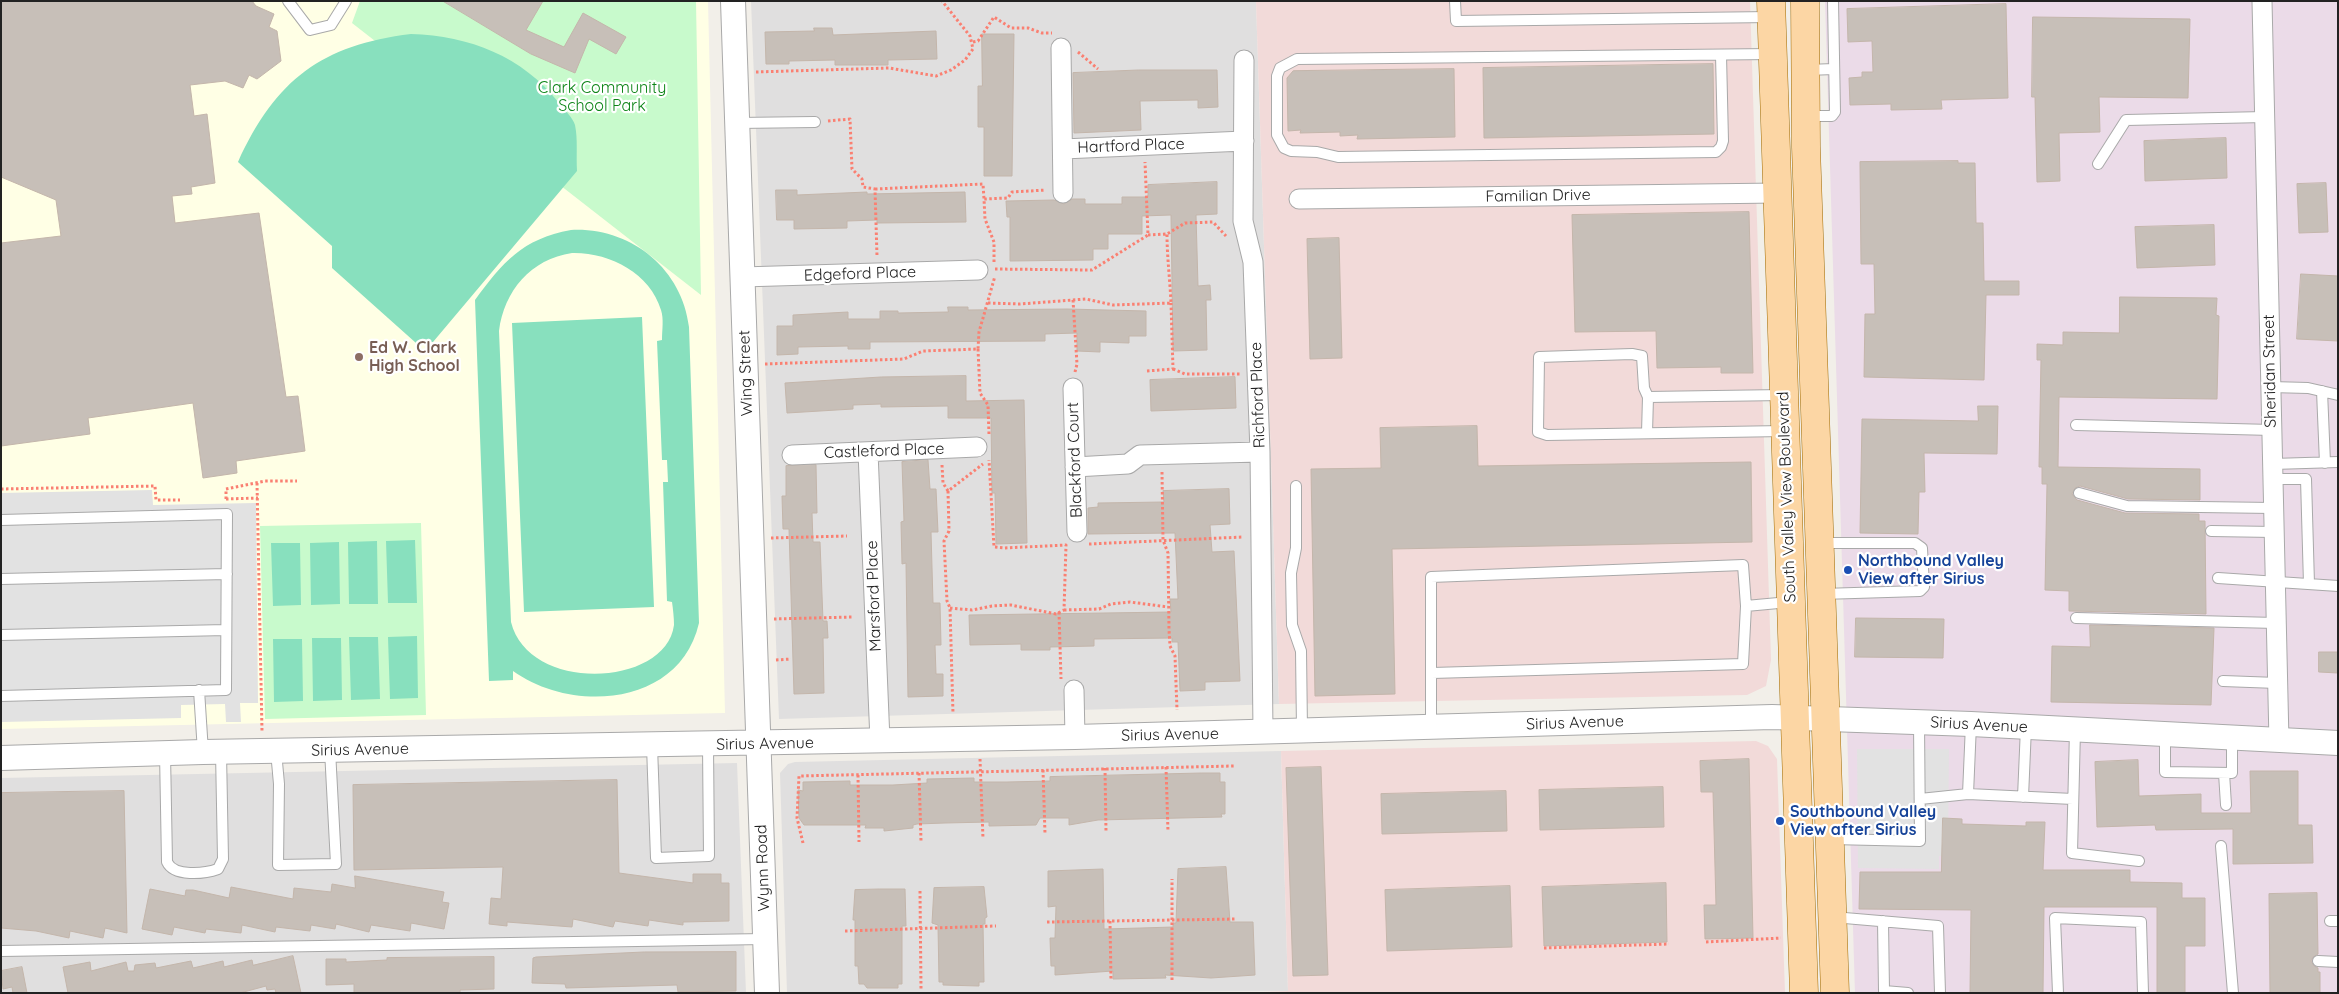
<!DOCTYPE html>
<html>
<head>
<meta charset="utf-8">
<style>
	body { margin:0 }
	#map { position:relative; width:2339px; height:994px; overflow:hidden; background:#f2efe9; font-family:Quicksand,sans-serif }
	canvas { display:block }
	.frame { position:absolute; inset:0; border:2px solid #222; pointer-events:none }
</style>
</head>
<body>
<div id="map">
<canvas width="2339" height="994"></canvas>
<div class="frame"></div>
</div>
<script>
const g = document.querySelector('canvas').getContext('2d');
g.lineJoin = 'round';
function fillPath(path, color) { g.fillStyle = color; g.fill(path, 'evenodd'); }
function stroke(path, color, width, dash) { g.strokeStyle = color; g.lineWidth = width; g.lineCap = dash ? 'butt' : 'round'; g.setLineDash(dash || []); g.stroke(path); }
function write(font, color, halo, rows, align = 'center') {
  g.font = font + ' Quicksand,sans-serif'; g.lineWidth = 4.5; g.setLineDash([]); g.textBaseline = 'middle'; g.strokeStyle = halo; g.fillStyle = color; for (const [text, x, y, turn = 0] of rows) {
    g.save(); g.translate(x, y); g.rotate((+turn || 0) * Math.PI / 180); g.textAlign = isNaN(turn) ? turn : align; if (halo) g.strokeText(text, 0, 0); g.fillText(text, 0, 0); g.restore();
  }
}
fillPath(new Path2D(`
	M751 1H1256L1279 704 779 719Z
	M1281 751 1288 991 787 993 780 773 788 764 795 762Z
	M737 763 746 993H1V778Z`), '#e0dfdf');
fillPath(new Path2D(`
	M1256 1H1750L1771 660 1766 686 1747 695 1279 704Z
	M1756 741 1768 746 1777 759 1785 993H1237L1288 991 1281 751Z`), '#f2dad9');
fillPath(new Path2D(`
	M1825 1H2338V993H1855Z`), '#ebdbe8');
fillPath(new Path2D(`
	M1 1H708L725 713 1 729Z`), '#ffffe5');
fillPath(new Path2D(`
	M360 1H696L701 295 352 23Z
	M421 523 426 715 265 719 260 526Z`), '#c8facc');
fillPath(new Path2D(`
	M411 34C470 36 522 56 559 103 564 109 573 118 575 125 578 139 576 156 577 171L433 342 416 343 332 268V246L238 162C276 79 322 45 411 34Z
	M571 230C630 227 682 268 689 327L699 623C680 706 573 714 513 671V680L489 681 475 300C503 262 522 239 571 230ZM572 253C609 252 650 273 661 310 664 319 662 330 662 340L657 341 662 460H667L668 482H663L667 601 672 602C673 609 674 618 674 625 666 687 529 694 511 622L499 331C504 291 531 259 572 253Z
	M642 317 654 607 524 612 512 323Z
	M415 540 417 603H388L386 541Z
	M377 541 378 604H349L348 542Z
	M339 542 340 604 311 605 310 543Z
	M271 543H300L301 605 273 606Z
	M417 636 418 698 390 699 388 637Z
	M349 637H378L380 699 351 700Z
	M312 638H341L342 700 313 701Z
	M273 639H302L303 701 274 702Z`), '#88e0be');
fillPath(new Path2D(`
	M152 490 153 505 256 503 258 703H240L241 722H226L225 704 181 705V718L2 722 1 493Z
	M1857 749H1949L1948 856H1939V869L1858 868Z`), '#e2e2e2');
const building = new Path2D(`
	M1 1H252L256 6 274 14 269 27 277 31 281 61 257 79 249 75 243 88 225 81 190 85 194 116 207 114 215 183 191 187 192 194 172 196 175 223 259 213 286 397 298 396 305 451 236 461 237 473 203 478 193 403 88 418 90 434 1 446V243L61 236 56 200 1 177Z
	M443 1H543L526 30 564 47 583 13 626 37 616 54 589 39 575 73 531 54Z
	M2006 4 2008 98 1941 100 1942 109 1891 110V104L1850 105 1849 78 1862 77V72H1873L1872 41 1848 42 1847 9Z
	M2033 17 2190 19 2188 98 2099 97 2100 132 2059 133 2060 181 2037 182 2035 97H2032Z
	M814 28H832L833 35 936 31 937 59 888 60V65H835V60L789 61V64H766L765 32 814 31Z
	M982 34H1014L1012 176H984V127H978V86H982Z
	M1713 64 1714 134 1484 138 1483 68Z
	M1454 69 1455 137 1357 139 1358 135 1340 136V132L1300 133 1301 130 1288 131 1287 78 1293 71Z
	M1139 70H1217L1218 107 1198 108V100L1140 101 1141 130 1074 133 1073 73Z
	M2226 138 2227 178 2145 181 2144 141Z
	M1958 161V163H1975L1976 223H1983L1984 281H2019V295H1986L1984 380 1864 377 1865 314H1875L1874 264H1861L1860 162Z
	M1217 182V214L1196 215 1198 286 1210 285 1211 300H1206L1207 350 1173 351 1171 215 1142 216V234H1108V249H1093V260L1010 261V217H1007L1006 201 1054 200 1064 204 1072 199H1085V204H1122V197H1148V185Z
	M2326 183 2328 232 2299 233 2297 184Z
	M776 190H797V195L867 192V194L965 192 966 222 877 223V220L847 221V228L794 229V220H777Z
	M1749 212 1753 373H1721V367L1657 368 1656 331 1575 332 1572 215Z
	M2214 225 2215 265 2137 268 2135 227Z
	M1339 238 1342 358 1310 359 1307 239Z
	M2301 274 2338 276V341L2297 339Z
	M2120 297 2217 298 2216 315 2219 316 2217 399 2059 397 2058 467 2200 469V500L2128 499 2080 486 2075 488 2072 494 2077 500 2125 513 2199 514V521H2205L2206 614 2069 611V591L2045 590 2047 484H2042V467H2039L2041 360H2037V344L2063 345V332L2119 333Z
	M948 307H968V310L1067 309 1146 311V336H1129V343L1100 342V352L1077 351V333L1045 334V341L870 342V349H848V346L798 347V354L777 355V326H793V315L848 312V319H880V311H898V313L948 312Z
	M966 376V401L1024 400 1027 543 996 544 995 493H992L991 418H948V406L881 407V404L853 405V409L787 413 785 383 881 377Z
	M1235 377 1236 408 1151 411 1150 380Z
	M1978 406H1998L1997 454 1924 453 1925 492H1919L1918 534 1860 533 1862 419 1978 421Z
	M1477 426 1478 466 1751 462 1752 542 1392 549 1395 694 1315 696 1311 469 1381 468 1380 428Z
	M928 460 930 489H936L938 532H931L933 603H940L941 645H935L936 674H943V696L908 697 906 563 902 564 901 522 904 521 902 462Z
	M816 465 817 513H812L813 542H820L823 621H827L828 638H823L824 693 794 694 789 529H783L782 496H786V466Z
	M1229 489 1230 524 1210 525 1212 552 1234 551 1240 681 1205 682V690L1180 691 1178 642H1172V638L1094 639V646L1050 647V650H1021V644L970 645 969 615 1171 612 1170 599H1178L1175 533 1088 534V508L1098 507V503L1164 502 1163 491Z
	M1856 618 1944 619 1943 658 1855 657Z
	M2090 625 2214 628 2211 705 2051 702 2052 646 2090 647Z
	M2319 652H2338V673L2319 672Z
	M1749 759 1753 938 1705 939 1704 905H1716L1713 792H1701L1700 761Z
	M2138 760 2139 796 2201 794V813H2251L2250 771H2298V825H2312L2313 863 2233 864V829L2156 830 2155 825 2097 827 2095 762Z
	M1321 767 1328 975 1293 976 1286 768Z
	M1202 773H1220V782H1225V814H1221L1222 817 1098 820 1069 825V818H1040L1036 825 989 826V822L945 823 917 824 913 825V828L884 831V828H865L866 825H804L799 818 798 790 803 791V782L850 781V785H893L927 783V779L974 778V782H1007L1050 781V777Z
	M617 780 619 873 693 883V874H721V883H729V921L683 922V925L649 920 648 926 615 921 613 927 573 919 572 927 507 922V926L489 924 491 898 501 899 503 867 354 870 353 785Z
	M1663 787 1664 827 1540 830 1539 790Z
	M124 791 127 933 105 928 103 938 70 931 69 938 36 931 1 928V793Z
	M1506 791 1507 831 1382 834 1381 794Z
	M1943 818 1962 819V824L2026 826V822H2045L2043 870H2130V882L2182 883V898H2205V946H2185V993H2157V907H2044L2043 993H1970L1971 910 1859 909 1860 872H1941Z
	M1226 867 1230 922H1253L1255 975 1211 978 1165 975 1166 978 1113 979V971L1055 975V966H1051L1050 938H1055L1056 906 1048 907V871L1103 869 1104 929 1141 928 1173 927V923H1176L1178 869Z
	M355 876 444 892 442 902 449 903 444 929 411 923 410 931 371 925 369 932 336 924 335 929 311 925 310 931 276 927 275 932 242 925 241 933 206 929 205 933 174 927 172 935 142 929 150 889 185 896 186 890H193L229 898 231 887 293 899 294 888 331 892 332 884 355 888Z
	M1666 883 1667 942 1544 946 1542 887Z
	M1510 886 1512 947 1387 951 1385 890Z
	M984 887 987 917 985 918V924H983L984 982H979V986L943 985V982H939L938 925 932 923 934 888Z
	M880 889H905L906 926H902V984H898V988H867L864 984H859L858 966H855V920H853L855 890Z
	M2317 893 2318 954 2313 957 2311 961 2314 966 2318 968V972H2320V993H2270L2269 894Z
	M736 952V991L678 992 677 985 566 988 565 984 532 983 533 958 536 957 644 952Z
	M293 956 301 993H276L275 989 267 990 266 986 240 993H68L63 967 90 962 91 971 126 962 128 971H134L135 965 155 963 156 968 191 961 193 968 223 961 224 967 252 960 253 965Z
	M494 957V989L460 990V993H354V984L326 985V959H346V962L387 960V958Z
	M22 967 27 993H13L12 987 3 989 1 971Z`);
fillPath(building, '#c7bfb8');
stroke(building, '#c4b6ab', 1);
const service = new Path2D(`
	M288 1 310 30 331 25 346 1
	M1455 1 1456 21 1770 17
	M1721 55 1723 141 1721 147 1716 152 1338 157 1317 152 1291 151 1284 148 1277 135V76L1280 68 1297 59 1772 54
	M1807 70 1834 69
	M1807 116H1832L1835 112 1833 1
	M737 123 815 122
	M2098 164 2126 120 2265 117
	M2271 387 2308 388 2338 395
	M2322 391 2325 463
	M1783 395 1648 397 1644 388 1642 356 1632 354 1539 357 1538 432 1547 435 1783 431
	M2076 425 2272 430
	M1647 433 1648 397
	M2273 464 2338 462
	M2273 479H2306L2309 584
	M1296 486V548L1291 573 1292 625 1301 651 1302 730
	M2079 493 2127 506 2273 508
	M1 520 227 514 226 690 1 696
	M2211 531 2274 532
	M1821 543H1915L1922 548 1924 587 1920 591 1822 594
	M2218 578 2338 586
	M1 579 227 574
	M1746 606 1789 602
	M2076 618 2276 623
	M1 635 226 630
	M2223 681 2277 683
	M199 690 203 752
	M1431 727V577L1743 565 1746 606 1743 664 1432 673
	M2075 730 2072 853 2139 861
	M2165 735V772L2232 773V738
	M652 746 656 858 709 856 708 745
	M276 751 279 784 278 865 336 864 330 750
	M165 753 167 862C174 877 204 874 218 869L223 859 221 752
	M2224 773 2226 805
	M1968 794 1971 724
	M2023 797 2026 727
	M1920 799 1968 794 2073 799
	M1831 839 1920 841 1919 722
	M2221 846 2233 993
	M1833 917 1938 926 1940 993
	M1883 921 1884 991 1908 993
	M2330 921H2338
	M1 951 765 939
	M2318 961 2338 962
	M2058 993 2055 918 2141 922 2143 993`);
const minor = new Path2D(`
	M2262 1 2279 741
	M1061 48 1063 193
	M1244 60 1243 221 1253 262 1260 452 1263 732
	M1063 149 1244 141
	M1299 199 1778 193
	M742 277 978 270
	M1073 388 1077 532
	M868 452 880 741
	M792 455 977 447
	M1075 467 1128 464 1140 455 1260 452
	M1074 690 1075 737`);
const tertiary = new Path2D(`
	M733 1 767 993
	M1 758 203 752 1075 737 1772 717 1971 724 2338 743`);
const primary = new Path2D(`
	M1771 1 1804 993
	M1805 1 1806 147 1835 993`);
stroke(service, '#a9a9a9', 12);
stroke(minor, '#a9a9a9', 21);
stroke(tertiary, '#a9a9a9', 26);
stroke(primary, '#a06b00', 29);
stroke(new Path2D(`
	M973 42 978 41 994 17 1011 28H1028L1042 33H1052
	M1078 52 1098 69
	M756 72 889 68 936 76 951 70 965 60 973 49 970 36 942 1
	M828 121 850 119 852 169 862 179 863 187 875 189 877 256
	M875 189 983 184 984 199
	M1148 235 1167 234 1185 223 1213 222 1226 236
	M994 262V242L985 219 984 199 1008 198 1012 192 1046 190
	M995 269 1092 270 1148 235 1145 162
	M1073 300 1077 364 1075 372
	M988 303 1020 304 1086 299 1113 305 1171 303C1170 280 1167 257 1167 234
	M978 349 980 393 988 405 989 434
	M765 364 904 359 923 351 978 349 979 332 995 276
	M1173 369 1185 374H1241
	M1147 371 1173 369 1171 303
	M942 465 943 483 948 491 983 464
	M1162 472 1163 540 1168 553 1169 630 1170 646 1175 656 1177 710
	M257 483 262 731
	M1 489 155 486 156 500H180
	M948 491 949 531 944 541 947 601 950 608 953 714
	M226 499 258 498
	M226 499V489L265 481H297
	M771 538 847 536
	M1089 544 1243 537
	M950 608 972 610 992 606 1011 605 1056 614 1064 610 1066 545 1004 548 994 547 989 460
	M1064 610 1099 609 1111 604 1130 602 1168 607
	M1059 612 1061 679
	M774 619 852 617
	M776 660 791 659
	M980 759 983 839
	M1166 767 1168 832
	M1105 768 1106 832
	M1043 770 1045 834
	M919 773 921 841
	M858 775 859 842
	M803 843 797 818 799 776 1234 766
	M920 891 921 989
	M1110 921 1111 981
	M1047 922 1237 919
	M845 931 996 926
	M1706 942 1781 938
	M1544 948 1669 944
	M1172 980V879`), '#fa8072', 3, [2.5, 2.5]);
stroke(service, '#fff', 10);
stroke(minor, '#fff', 19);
stroke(tertiary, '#fff', 24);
stroke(primary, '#fcd6a4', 28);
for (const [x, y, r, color] of [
	[359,357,5,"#8d6e63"],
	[1848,570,5,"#1a4fb4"],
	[1780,821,5,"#1a4fb4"]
]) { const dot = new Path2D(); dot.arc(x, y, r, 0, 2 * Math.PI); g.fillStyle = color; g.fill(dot); stroke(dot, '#fff', 2); }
write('16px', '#0c8416', '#fff', [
	["Clark Community",602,88],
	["School Park",602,106]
]);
write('16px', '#222', '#fff', [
	["Hartford Place",1131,146,-2],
	["Familian Drive",1538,196,-1],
	["Edgeford Place",860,274,-2],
	["Sheridan Street",2270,371,-91],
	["Wing Street",746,373,-92],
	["Richford Place",1258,395,-92],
	["Castleford Place",884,451,-2],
	["Blackford Court",1075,460,-92],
	["South Valley View Boulevard",1787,497,-92],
	["Marsford Place",874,596,-92],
	["Sirius Avenue",1575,723,-2],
	["Sirius Avenue",1979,725,3],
	["Sirius Avenue",1170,735,-1],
	["Sirius Avenue",765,744,-1],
	["Sirius Avenue",360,750,-1],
	["Wynn Road",763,868,-92]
]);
write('bold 16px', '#785e54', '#fff', [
	["Ed W. Clark",369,348],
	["High School",369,366]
], 'left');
write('bold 16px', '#164399', '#fff', [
	["Northbound Valley",1858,561],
	["View after Sirius",1858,579],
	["Southbound Valley",1790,812],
	["View after Sirius",1790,830]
], 'left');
</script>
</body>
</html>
